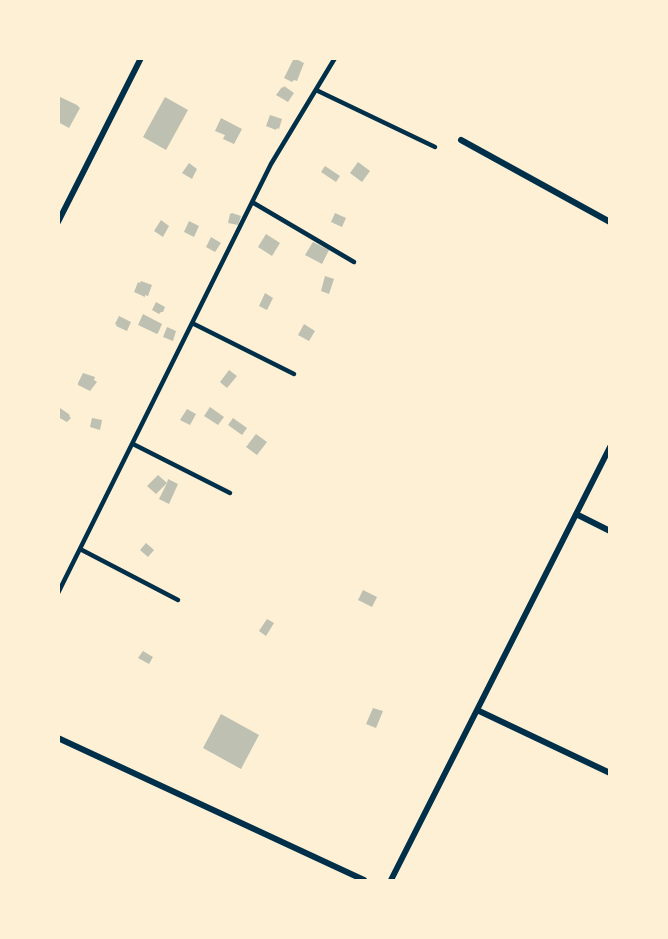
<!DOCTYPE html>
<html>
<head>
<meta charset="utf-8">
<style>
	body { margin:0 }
	#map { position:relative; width:668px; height:939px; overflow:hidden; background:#fdf0d5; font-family:Cabin,sans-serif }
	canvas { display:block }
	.frame { position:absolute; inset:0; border:60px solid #fdf0d5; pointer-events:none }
</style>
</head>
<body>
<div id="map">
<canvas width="668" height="939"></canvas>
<div class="frame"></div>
</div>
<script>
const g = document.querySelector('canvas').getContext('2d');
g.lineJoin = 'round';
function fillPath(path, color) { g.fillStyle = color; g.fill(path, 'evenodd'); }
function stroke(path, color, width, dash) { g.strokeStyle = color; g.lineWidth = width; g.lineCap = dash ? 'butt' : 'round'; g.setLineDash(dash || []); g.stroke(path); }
fillPath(new Path2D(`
	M294 58 304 63 297 81 294 80 292 82 284 78Z
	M284 86 294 93 288 102 276 95 282 87 283 88Z
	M58 96 77 105 80 108 69 128 58 122Z
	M165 97 188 110 166 150 143 137Z
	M270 115 282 119 279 129 277 128 276 130 266 126Z
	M221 118 242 129 234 144 223 139 225 135 215 131Z
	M358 162 370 171 362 182 350 173Z
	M189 163 197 169 192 179 182 173Z
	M325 166 340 176 336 182 321 172Z
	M232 213 241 216 238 225 228 223 230 214Z
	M335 213 346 218 342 227 331 222Z
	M161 220 169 226 163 237 154 231Z
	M189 221 199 226 194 237 184 232Z
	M266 234 280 243 272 256 258 247Z
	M211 237 221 243 215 252 206 247Z
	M313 242 329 250 322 264 305 255Z
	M325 276 334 279 329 294 321 291Z
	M141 281 152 285 148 296 145 295V297L134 292 138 282 140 283Z
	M265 293 273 298 267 310 259 306Z
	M156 302 165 307 163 312H161L159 314 152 310Z
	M143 314 162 324 158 333 157 334 138 325Z
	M119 316 131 322 127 331 116 326 117 325 115 324Z
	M304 324 315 331 309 341 298 335Z
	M167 327 176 331 173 341 163 337Z
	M229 370 237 376 227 388 220 382Z
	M83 373 95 377 94 380 97 382 90 391 78 385V383Z
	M210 407 224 417 218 425 204 416Z
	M60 408 70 415 69 416 71 418 67 422 58 417V411Z
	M187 409 196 414 190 425 180 420Z
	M92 418 102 420 100 430 90 427Z
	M233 418 247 428 242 435 228 425Z
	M256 434 267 442 257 455 246 447Z
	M158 475 167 483 168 479 178 484 169 504 159 499 167 483 156 494 147 486Z
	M146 543 154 550 148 557 140 550Z
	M363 590 377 597 372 607 358 600Z
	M267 619 274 623 266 636 259 631Z
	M143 651 153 657 149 664 138 658Z
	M373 708 383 711 376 728 366 724Z
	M221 714 259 735 241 769 203 748Z`), '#bec0b2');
stroke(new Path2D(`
	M316 90 435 147
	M252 202 354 262
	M192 323 294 374
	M133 444 230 493
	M80 549 178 600
	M58 593 271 164 335 58`), '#003049', 4.5);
stroke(new Path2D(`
	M461 140 610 222
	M58 222 141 58
	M576 514 610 531
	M477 710 610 773
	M58 738 364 880
	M391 880 610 447`), '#003049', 6);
</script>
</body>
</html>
